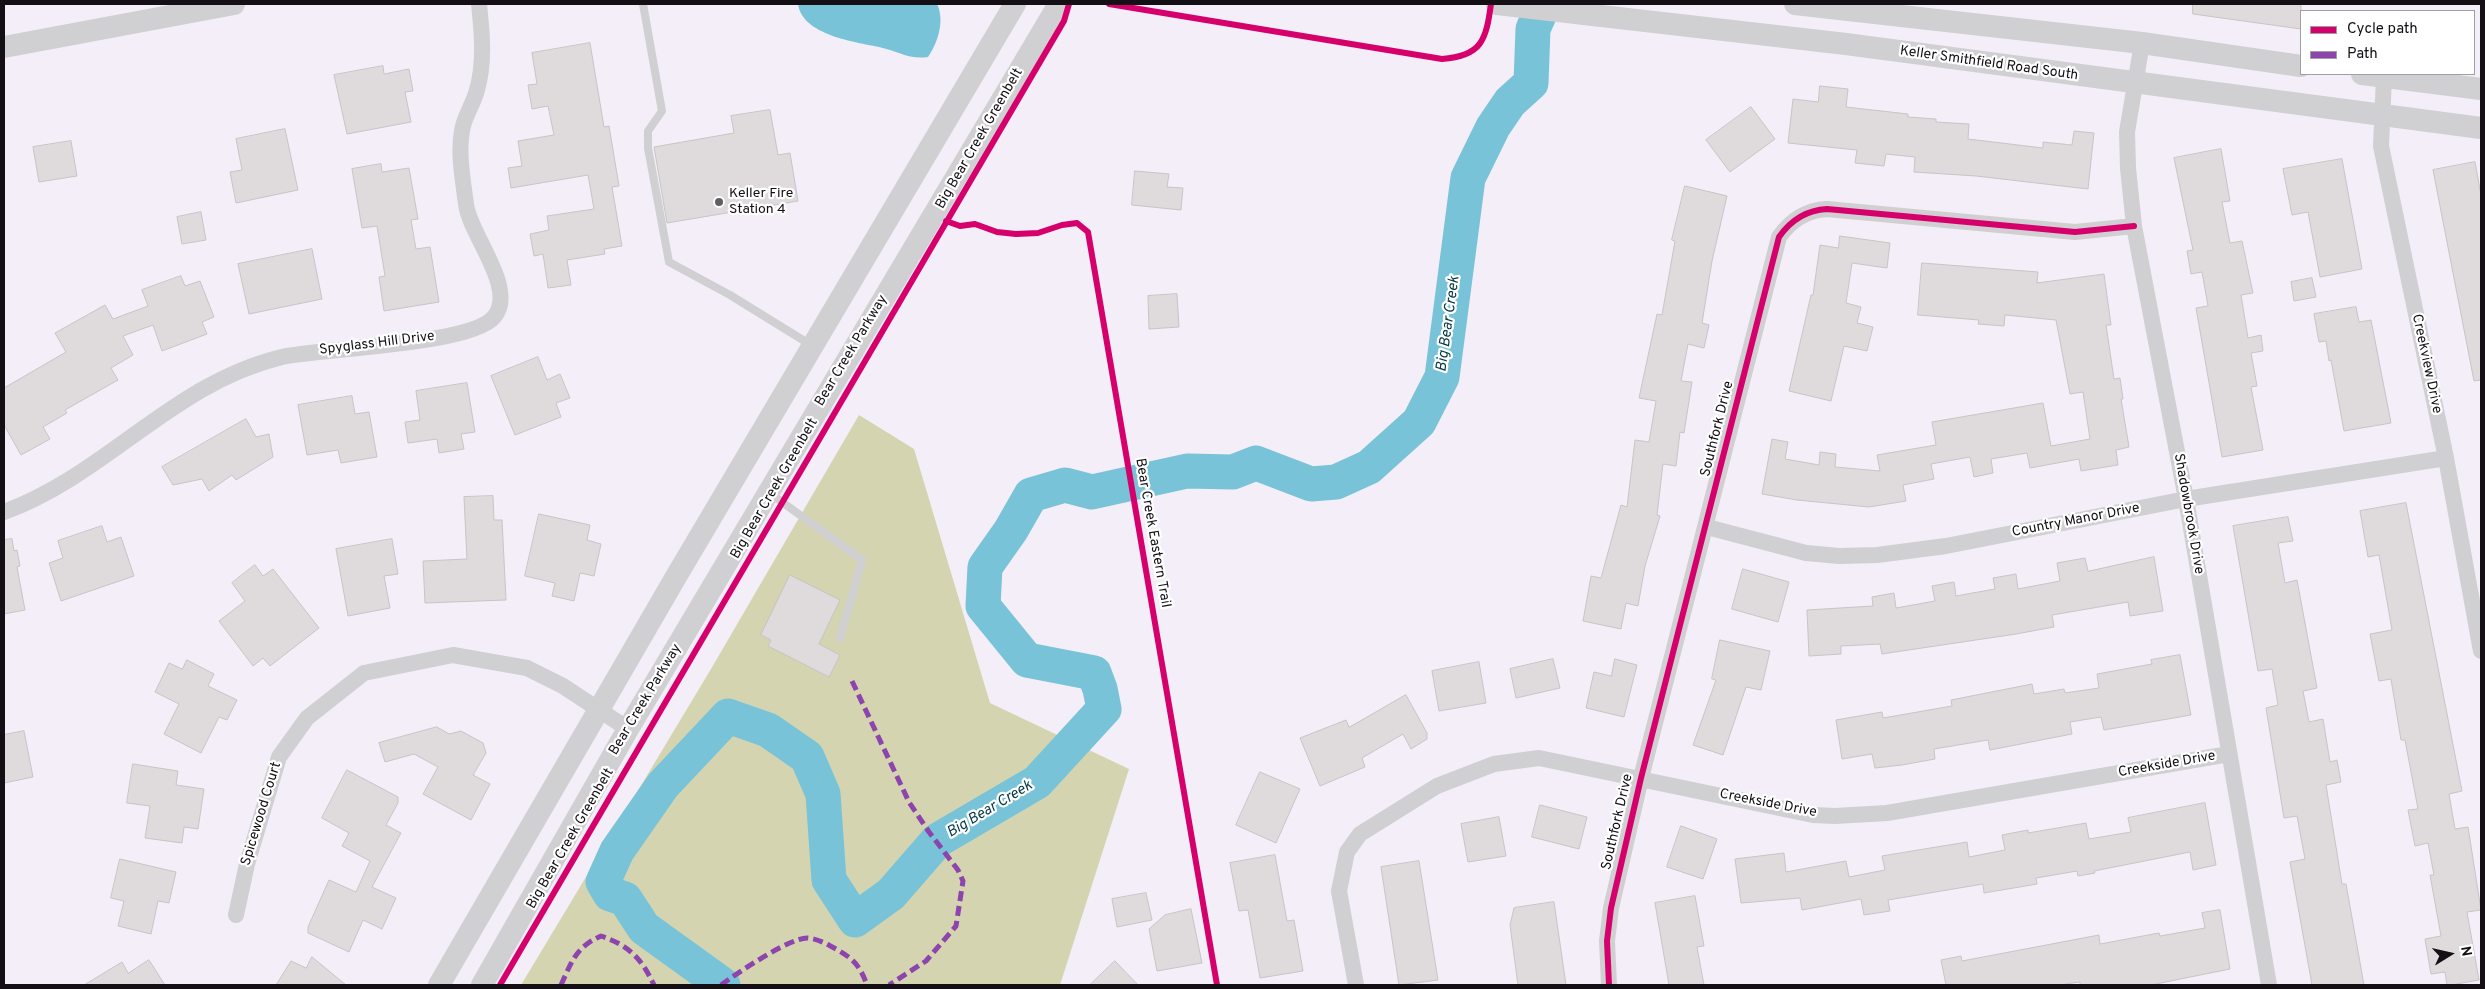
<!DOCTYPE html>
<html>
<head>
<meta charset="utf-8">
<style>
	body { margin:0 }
	#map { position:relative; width:2485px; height:989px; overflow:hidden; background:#f3eef7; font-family:Overpass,sans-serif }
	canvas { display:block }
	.frame { position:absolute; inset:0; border:5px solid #130f15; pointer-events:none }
	.legend { position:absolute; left:2300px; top:10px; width:175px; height:65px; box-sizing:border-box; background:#fff; border:1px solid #a19fa1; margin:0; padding:6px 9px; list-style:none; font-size:15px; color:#130f15 }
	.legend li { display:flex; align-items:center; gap:10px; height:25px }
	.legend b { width:25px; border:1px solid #a19fa1 }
	.north { position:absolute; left:2425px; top:929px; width:50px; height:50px; -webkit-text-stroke:4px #fff; paint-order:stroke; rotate:80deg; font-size:14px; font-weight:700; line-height:20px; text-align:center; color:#130f15 }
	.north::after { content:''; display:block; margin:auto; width:18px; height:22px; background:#130f15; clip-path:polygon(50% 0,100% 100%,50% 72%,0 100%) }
</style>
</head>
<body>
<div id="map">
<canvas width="2485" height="989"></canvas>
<div class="frame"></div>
<ul class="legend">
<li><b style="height:6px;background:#d6006c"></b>Cycle path</li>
<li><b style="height:6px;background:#8e44ad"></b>Path</li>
</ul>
<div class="north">N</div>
</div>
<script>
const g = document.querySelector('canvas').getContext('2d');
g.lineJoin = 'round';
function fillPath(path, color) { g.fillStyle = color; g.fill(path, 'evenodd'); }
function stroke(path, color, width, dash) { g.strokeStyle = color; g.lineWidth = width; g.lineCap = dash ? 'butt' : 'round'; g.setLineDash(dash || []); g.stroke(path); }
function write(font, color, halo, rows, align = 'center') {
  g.font = font + ' Overpass,sans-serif'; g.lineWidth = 4.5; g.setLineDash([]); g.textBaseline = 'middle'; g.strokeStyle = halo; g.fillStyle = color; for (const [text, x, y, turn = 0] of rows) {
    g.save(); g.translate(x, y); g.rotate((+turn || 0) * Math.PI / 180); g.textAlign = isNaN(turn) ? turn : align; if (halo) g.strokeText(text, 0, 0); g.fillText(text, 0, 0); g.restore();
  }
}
fillPath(new Path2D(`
	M859 415 914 449 990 703 1129 769 1060 985H521L711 669Z`), '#d4d5b0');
fillPath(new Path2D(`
	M798 4H937C945 20 938 43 928 57 910 60 897 51 879 47 855 42 802 35 798 4Z`), '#78c3d8');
stroke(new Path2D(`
	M723 985 644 928 625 899 610 894 603 882 617 851 663 785 728 716 768 730 807 757 823 794 829 880 855 920 891 894 938 840 1037 782 1104 709 1100 689 1094 673 1027 660 983 606 985 567 1011 530 1031 495 1065 485 1092 492 1187 471 1233 472 1256 463 1311 484 1336 482 1369 467 1419 422 1442 377 1468 178 1493 127 1510 102 1531 83 1533 29 1544 4`), '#78c3d8', 35);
const building = new Path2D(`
	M2193 4H2301V29L2193 14Z
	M590 43 604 127 609 126 619 186 612 187 622 246 604 249 605 254 567 260 571 285 548 288 543 254 534 256 530 234 549 230 547 216 594 209 588 175 511 188 508 168 522 166 518 141 554 135 548 106 532 109 528 85 537 84 532 53Z
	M383 66 384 74 409 69 413 91 405 92 411 122 347 134 334 75Z
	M1820 86 1848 89 1846 107 1908 114V117L1936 119V122L1969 124 1968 139 2043 148V142L2072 145 2074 131 2094 133 2088 189 1976 176 1914 172 1915 157 1886 154 1884 166 1855 163 1857 150 1788 143 1793 99 1818 102Z
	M1751 107 1775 139 1730 172 1706 140Z
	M770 110 778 155 790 153 798 201 667 223 654 147 734 133 731 116Z
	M285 129 298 190 236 203 230 172 242 170 236 139Z
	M71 141 77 176 39 182 33 147Z
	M2221 149 2230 201 2222 202 2230 243 2242 241 2253 293 2241 295 2248 338 2261 335 2263 351 2251 353 2257 386 2251 387 2263 450 2222 457 2196 308 2208 306 2202 272 2191 274 2187 251 2193 250 2174 158Z
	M2342 159 2362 269 2320 277 2308 212 2292 215 2283 169Z
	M2475 162 2481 195V380L2474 381 2433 170Z
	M381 164 382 172 409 168 418 219 411 220 416 249 430 247 439 302 384 311 379 277 385 276 377 226 362 228 352 169Z
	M1135 171 1169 174 1167 187 1183 188 1181 210 1132 205Z
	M1685 186 1727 196 1712 261 1702 323 1709 325 1704 348 1688 344 1681 381 1692 382 1684 433 1680 432 1676 466 1663 464 1657 515 1660 516 1645 566 1638 606 1626 603 1621 629 1583 621 1591 576 1601 578 1621 505 1627 507 1635 440 1649 442 1656 401 1639 398 1657 314 1662 315 1675 241 1672 240Z
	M201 212 206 240 182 244 177 217Z
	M1840 236 1890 243 1887 268 1852 263 1846 303 1861 307 1857 323 1873 327 1867 351 1844 346 1831 401 1789 391 1811 295H1813L1820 245 1838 248Z
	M312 249 322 299 249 314 238 264Z
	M1922 263 2038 272 2037 283 2104 274 2111 325H2106L2114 379 2120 378 2123 399H2121L2129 447 2116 450 2118 465 2081 471 2079 459 2030 468 2027 453 1991 459 1993 473 1974 477 1970 457 1931 464 1934 479 1903 485 1906 501 1869 507 1797 500 1762 494 1772 439 1788 442 1785 459 1819 465 1820 452 1836 454 1835 467 1880 471 1877 455 1936 445 1932 422 2043 403 2051 446 2090 439 2083 392 2070 394 2056 320 2005 315 2004 326 1978 324 1979 320 1918 315Z
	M181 276 185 286 200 281 214 317 202 322 207 334 162 351 153 325 123 336 133 355 111 368 118 380 65 410 67 413 43 427 50 439 21 455 4 425V388L66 352 55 333 105 305 113 319 148 306 142 290Z
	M2312 278 2316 297 2294 301 2291 282Z
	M1177 294 1179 327 1149 329 1148 296Z
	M2356 307 2359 322 2371 320 2391 423 2344 431 2331 360 2329 361 2326 341 2319 342 2314 314Z
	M538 357 547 380 560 374 570 398 556 403 561 417 515 435 491 376Z
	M467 383 475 432 461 434 464 449 439 453 437 439 408 443 405 422 420 420 416 391Z
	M352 396 355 414 369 412 377 457 341 463 338 450 307 455 298 405Z
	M246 419 256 437 269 434 273 457 236 480 232 475 209 491 202 479 173 485 162 467Z
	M493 496 494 520H502L506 600 425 603 423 561 467 559 464 497Z
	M2406 503 2462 791 2449 794 2455 829 2468 827 2481 910 2467 912 2479 980 2451 985H2447L2445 972 2431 974 2425 939 2441 936 2430 875H2434L2428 843 2415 846 2408 810 2418 809 2405 740H2401L2391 679 2379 681 2370 634 2392 630 2379 555 2368 557 2360 511Z
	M539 514 590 525 587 540 601 544 594 576 580 573 574 601 552 596 555 583 525 576Z
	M2288 517 2293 541 2278 543 2285 583 2297 580 2317 688 2303 691 2309 722 2323 719 2330 762 2337 760 2341 782 2326 785 2342 884H2346L2364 985H2312L2290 862 2305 859 2297 816 2284 818 2266 708 2278 705 2272 669 2258 671 2233 526Z
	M102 526 107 542 121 537 134 576 61 601 49 563 63 558 58 541Z
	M12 539 14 551 17 550 20 566 17 567 25 610 4 614V540Z
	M392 539 398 574 384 576 390 608 348 616 336 549Z
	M2154 557 2163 611 2130 616 2128 602 2052 615 2054 627 2016 634 1882 654 1880 644 1841 646V654L1809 656 1807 610 1873 606 1872 597 1894 593 1896 608 1935 601 1932 586 1954 582 1956 596 1995 589 1993 578 2016 574 2018 589 2060 581 2057 563 2085 558 2088 571Z
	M255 565 263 576 273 569 319 628 270 666 263 658 253 666 219 621 245 601 232 583Z
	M1743 569 1789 582 1778 622 1732 609Z
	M790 575 840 600 819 644 840 655 829 677 768 646 771 640 761 635Z
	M1720 640 1770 651 1761 690 1746 687 1723 755 1693 745 1716 680 1712 679Z
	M2180 655 2191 715 2104 730 2101 717 2070 722 2072 734 1990 750 1988 740 1934 749 1935 759 1902 765 1875 768 1872 754 1842 759 1836 720 1882 712 1883 718 1952 706 1951 700 2032 684 2034 694 2064 689 2065 693 2099 688 2097 674 2152 664 2151 660Z
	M1553 659 1560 688 1516 698 1510 669Z
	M1615 659 1637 665 1624 717 1586 708 1594 672 1611 676Z
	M187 660 214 674 208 686 237 700 227 720 219 717 201 753 164 734 179 704 155 692 169 663 182 669Z
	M1479 662 1486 703 1439 711 1432 671Z
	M1406 695 1427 733V739L1411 749 1403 734 1362 758 1365 767 1320 786 1300 738 1346 720 1349 727Z
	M437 727 449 734 461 731 483 743 486 753 473 775 490 784 471 820 423 794 438 767 414 754 385 762 379 743Z
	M24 731 33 777 4 783V735Z
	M133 764 178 771 176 785 204 789 198 829 184 827 182 843 145 838 150 806 127 803Z
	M347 770 398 797V803L386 825 401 833 372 887 396 898 382 929 363 920 349 952 308 933V927L329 880 356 892 370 861 342 846 349 833 322 818Z
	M1260 772 1300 789 1276 843 1236 825Z
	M2205 803 2216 865 2193 870 2190 852 2094 871 2095 873 2078 876 2077 871 2036 878 2037 884 1984 893 1983 884 1888 900 1890 911 1864 915 1861 899 1802 910 1800 898 1741 903 1735 859 1784 853 1786 872 1846 861 1849 877 1885 870 1882 856 1906 852 1967 842 1969 857 2005 850 2002 835 2028 830V833L2086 823 2089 839 2131 832 2128 818Z
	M1540 805 1587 817 1579 849 1532 837Z
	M1499 817 1506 856 1468 862 1461 824Z
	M1681 826 1717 839 1703 879 1667 867Z
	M1275 855 1287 921 1294 920 1303 971 1260 978 1248 910 1239 911 1230 863Z
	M120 859 176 872 169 903 158 901 151 934 118 926 124 901 111 898Z
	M1419 861 1438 980 1399 985 1381 867Z
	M1146 893 1152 920 1117 927 1112 899Z
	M1695 896 1704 946 1697 947 1704 985H1669L1655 903Z
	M1554 902 1566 985H1518L1510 925 1514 908Z
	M1191 909 1202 963 1157 971 1149 929 1165 915Z
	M2220 910 2230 969 2151 985H2080V982L2059 985H1946L1941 960 1961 956 1962 961 2099 935 2100 944 2159 933 2160 936 2205 928 2202 913Z
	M312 957 346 985H276L291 961 306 968Z
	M149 960 165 985H84L122 962 128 973Z
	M1115 961 1138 985H1090Z`);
fillPath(building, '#dfdadc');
stroke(building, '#c9c3c6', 1);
stroke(new Path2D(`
	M643 4 662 111 648 131V148L669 262 730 295 811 345
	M771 494 862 560 840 638`), '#d0cfd1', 8);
stroke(new Path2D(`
	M2142 43 2127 132 2128 168 2134 226 2186 499 2269 985
	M2384 77 2381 146 2446 458 2481 651
	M4 512C106 475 173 383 282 357 324 348 471 345 494 317 518 289 469 234 466 204 463 180 457 151 463 126 466 114 474 102 477 90 485 62 482 32 479 4
	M1707 527 1806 553 1839 556 1877 555 1946 546 2186 499 2446 458
	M236 915 247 864 279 757 307 718 364 673 453 655 527 668 563 686 628 729
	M1356 985 1339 891 1347 852 1360 834 1437 786 1494 764 1539 758 1813 815 1835 816 1887 813 2229 754
	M1609 985 1607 941 1611 908 1641 778 1779 237C1791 220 1806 210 1827 209L2075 232 2134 226`), '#d0cfd1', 16);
stroke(new Path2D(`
	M1497 4 1846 44 2481 128
	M1795 4 2142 43 2301 66
	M4 47 234 4
	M2362 74 2481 89
	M439 985 677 575 1015 4
	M482 985 628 729 1059 4`), '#d0cfd1', 22);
stroke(new Path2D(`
	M852 681 909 802 929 832 958 870 963 881 956 926 926 961 889 985
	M561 985C572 961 576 947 601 936 630 946 641 958 654 985
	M721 985C736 974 790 937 808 938 818 939 827 944 836 949 854 959 860 966 867 985`), '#8e44ad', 5, [10, 5]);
stroke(new Path2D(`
	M1109 4 1442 59C1482 56 1486 40 1491 4
	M946 221 960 226 975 224 997 232 1016 234 1038 233 1062 225 1077 223 1088 232 1217 985
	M500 985 1064 21 1069 4
	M1609 985 1607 941 1611 908 1641 778 1779 237C1791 220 1806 210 1827 209L2075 232 2134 226`), '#d6006c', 6);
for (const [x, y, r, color] of [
	[719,202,5,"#615d64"]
]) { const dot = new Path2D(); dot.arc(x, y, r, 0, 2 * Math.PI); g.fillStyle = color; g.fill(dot); stroke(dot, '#fff', 2); }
write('14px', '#130f15', '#fff', [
	["Keller Smithfield Road South",1989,64,8],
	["Big Bear Creek Greenbelt",980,139,-60],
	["Spyglass Hill Drive",377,344,-7],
	["Bear Creek Parkway",852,351,-59],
	["Creekview Drive",2426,364,78],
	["Southfork Drive",1718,429,-76],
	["Big Bear Creek Greenbelt",775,489,-60],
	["Shadowbrook Drive",2188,514,80],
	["Country Manor Drive",2076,521,-11],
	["Bear Creek Eastern Trail",1152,533,80],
	["Bear Creek Parkway",646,700,-59],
	["Creekside Drive",2167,765,-10],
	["Creekside Drive",1768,804,11],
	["Spicewood Court",262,814,-73],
	["Southfork Drive",1618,822,-77],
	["Big Bear Creek Greenbelt",571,839,-60]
]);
write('14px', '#130f15', '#fff', [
	["Keller Fire",729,194],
	["Station 4",729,210]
], 'left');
write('italic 15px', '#033843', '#fff', [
	["Big Bear Creek",1449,324,-82],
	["Big Bear Creek",990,810,-31]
]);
</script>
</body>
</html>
